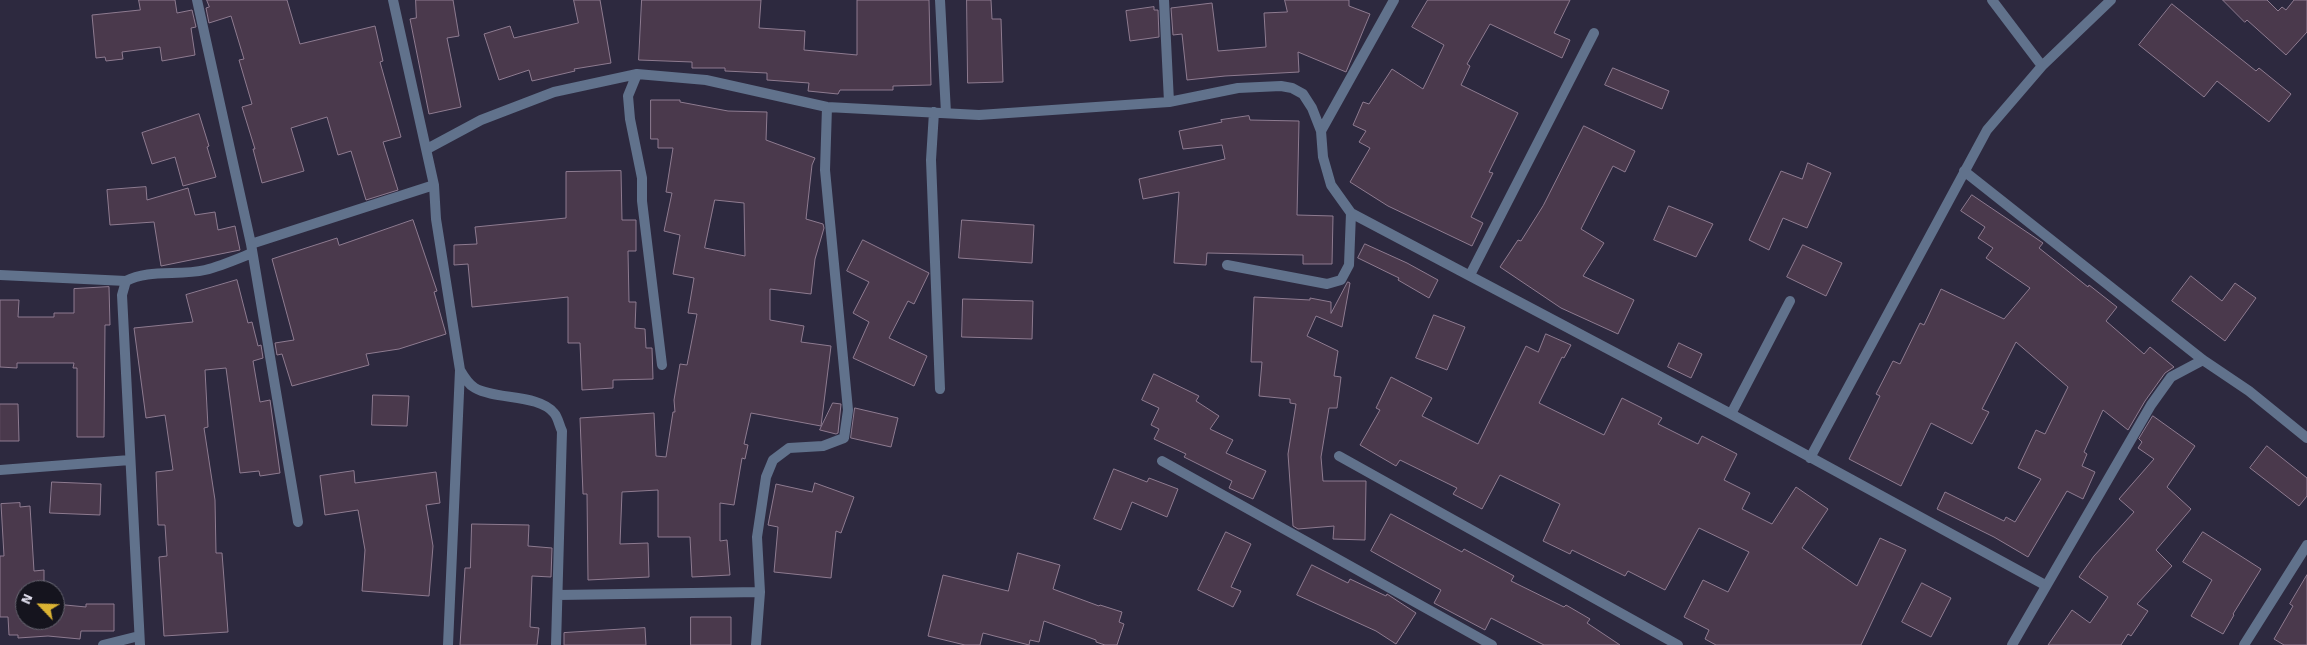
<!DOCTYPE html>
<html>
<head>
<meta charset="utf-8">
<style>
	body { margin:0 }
	#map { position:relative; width:2307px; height:645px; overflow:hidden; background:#2d293f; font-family:Signika,sans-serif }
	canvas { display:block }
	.north { position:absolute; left:15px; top:580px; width:50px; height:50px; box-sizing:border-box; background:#15141e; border:1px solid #676672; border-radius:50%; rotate:294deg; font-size:14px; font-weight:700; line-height:20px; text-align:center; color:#e3e1f0 }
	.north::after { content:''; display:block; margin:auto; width:18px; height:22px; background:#dbb333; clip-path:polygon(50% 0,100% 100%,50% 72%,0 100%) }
</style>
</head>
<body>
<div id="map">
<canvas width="2307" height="645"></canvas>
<div class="north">N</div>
</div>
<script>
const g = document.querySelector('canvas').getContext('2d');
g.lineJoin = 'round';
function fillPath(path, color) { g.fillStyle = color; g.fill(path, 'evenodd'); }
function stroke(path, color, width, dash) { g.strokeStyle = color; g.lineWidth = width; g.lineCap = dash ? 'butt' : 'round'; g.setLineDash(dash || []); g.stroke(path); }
const building = new Path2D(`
	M139 0H175L177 13 192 10 196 27 191 28 195 55 162 61 160 47 122 52 123 59 106 61 105 57 96 58 92 15 140 10Z
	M207 0H287L300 44 375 26 383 61 380 62 401 137 383 142 398 190 366 200 351 151 338 155 327 117 291 128 304 171 262 183 253 149H255L242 107 252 104 239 60 244 59 231 16 209 23 206 8 209 7Z
	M416 0H453L459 36 447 38 461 107 429 114 410 19 416 18Z
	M574 0H600L611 63 574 69 575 71 532 81 529 70 499 80 484 34 510 26 514 38 578 23Z
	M642 0H761L759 28 805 31 804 50 857 55V0H929L931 85 893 86V90H840L838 94 808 91 809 83 767 80V73L725 71V68H692V62L639 60Z
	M967 0H991L992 19H1001L1003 82 968 83Z
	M1285 0H1349V6L1370 14 1346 72 1298 52 1299 72 1225 76 1187 80 1182 34 1173 35 1171 8 1212 3 1218 51 1266 47 1264 13 1287 12Z
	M1428 0H1570L1554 33 1570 40 1562 58 1490 24 1467 64 1470 66 1461 85 1518 113 1489 172 1493 173 1471 217 1483 223 1472 246 1388 206 1350 182 1370 148 1359 142 1366 131 1353 125 1363 102 1369 104 1392 69 1423 89 1444 45 1412 27Z
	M2223 0H2267L2278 11 2282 7 2286 10 2294 0H2307V32L2286 55 2247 20 2245 22Z
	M2172 4 2256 71 2259 68 2291 94 2269 122 2217 81 2204 97 2139 45Z
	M1154 7V10H1158L1159 37 1130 41 1126 11Z
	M1613 68 1669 91 1662 109 1605 85Z
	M651 100H680V102L728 111 767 112 766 140 815 158 812 165 806 219 823 224 824 228 815 259 811 294 770 289V320L804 326 801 342 831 346 821 426 751 413 744 444 748 445 745 459 742 458 734 505 720 503V541L727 540 730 575 692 577 690 537H658V490L622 492 620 544 648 543 649 577 588 580 587 494H583L580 418 654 413 656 456 666 457 673 412H675L674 400 680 364 687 365 697 314 688 313 694 278 673 274 680 235 664 231 672 193 666 192 673 148H658V139H651ZM715 200 744 203 745 256 705 248Z
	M199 114 209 146 207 147 216 177 183 186 175 157 152 164 142 133Z
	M1249 116 1250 120 1299 121 1297 215 1333 216 1332 264H1303V255L1207 253 1206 265 1174 263 1179 192 1143 199 1139 179 1225 159 1222 145 1183 149 1179 131 1222 122 1221 120Z
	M1584 126 1635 151 1625 172 1613 166 1581 229 1604 243 1583 276 1634 300 1618 334 1561 308 1500 267 1518 240 1521 241 1543 206Z
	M1808 163 1831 173 1807 228 1783 218 1769 250 1749 240 1781 171 1802 179Z
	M621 171 622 220H636V251H628L629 302H636L635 328 645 329 646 348H652L653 379 613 380V388L582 390 580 343H568V297L472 307 468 264 454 265V245L477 244 475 227 566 218V172Z
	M146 187 147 200 188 188 195 215 215 212 218 230 235 226 240 250 161 266 154 222 110 225 107 190Z
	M1972 195 2043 243 2039 248 2088 287 2089 285 2117 307 2106 321 2144 354 2150 347 2174 367 2165 373 2145 401 2128 430 2103 410 2084 452 2087 454 2082 466 2095 472 2083 499 2067 491 2028 557 1994 537 1937 509 1945 492 2004 521 2006 517 2015 522 2041 479 2018 468 2036 430 2045 434 2068 387 2016 342 1982 409 1989 412 1972 444 1931 423 1901 486 1849 459 1880 396 1876 394 1893 361 1900 364 1920 323 1924 325 1941 289 2004 319 2030 288 1986 258 1993 248 1978 238 1985 227 1961 211Z
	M1669 206 1713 224 1696 257 1654 240Z
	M413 220 437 291 434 292 446 334 399 349 366 354 369 365 292 386 282 354 277 355 275 343 294 340 272 259 337 238 339 245Z
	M962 220 1034 225 1032 263 959 258Z
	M863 240 929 273 914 304 908 301 889 338 927 356 914 386 853 358 869 322 853 313 869 282 847 271Z
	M1365 244 1407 263 1438 280 1429 298 1398 280 1399 278 1358 258Z
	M1803 245 1842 263 1826 296 1787 277Z
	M2191 276 2222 301 2235 283 2256 298 2225 341 2172 301Z
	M237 280 248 323 252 322 258 346 261 345 263 358 253 361 260 402 270 400 280 473 260 476 259 471 240 473 226 368 205 370 208 427 204 428 215 500 216 553H222L228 632 164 636 159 557 167 556 165 525H158L156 472 173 470 165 415 146 418 134 328 193 322 186 295Z
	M1348 282 1350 283 1342 327 1316 316 1307 336 1338 351 1334 376 1341 377 1337 408H1329L1321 457 1323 481H1366L1365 540 1333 539 1334 526 1298 529 1293 526 1288 454 1296 404 1290 403V399L1259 396 1262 362H1251L1254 297 1310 300V298L1331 302V313Z
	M109 287 110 325H105L104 437H77V368H73L74 363H17V368L0 367V300H19L18 317H54V313H74V289Z
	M963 299 1033 301 1032 339 962 337Z
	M1434 315 1465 327 1447 370 1416 358Z
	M1546 334 1571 345 1564 358 1562 357 1539 403 1604 435 1622 398 1662 418 1658 424 1698 444 1702 436 1737 454 1724 480 1750 493 1742 509 1772 524 1796 487 1828 509 1802 548 1857 586 1880 538 1906 550 1861 645H1716L1705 639 1709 630 1684 617 1703 580 1728 592 1749 552 1699 528 1665 590 1628 571 1625 576 1572 550 1570 554 1543 541 1560 504 1500 475 1482 509 1453 494 1457 488 1400 460 1396 466 1360 445 1380 410 1376 408 1391 377 1432 398 1422 416 1478 444 1526 346 1538 352Z
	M1679 343 1702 354 1691 378 1668 367Z
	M1154 374 1199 396 1196 401 1219 416 1210 429 1233 440 1226 453 1266 471 1253 499 1229 488 1232 481 1184 457 1186 454 1154 439 1159 429 1151 425 1159 408 1142 400Z
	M373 395 409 396 407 426 372 425Z
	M833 403 841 404 838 433 836 434 820 430Z
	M0 404H18L19 441H0Z
	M855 408 898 418 891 447 851 438Z
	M2153 416 2195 446 2167 487 2191 509 2156 550 2172 566 2137 604 2148 611 2131 636 2128 634 2121 645H2048L2072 610 2090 623 2108 597 2079 577 2094 556 2134 512 2119 499 2154 459 2138 448 2142 442 2139 439Z
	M2267 446 2307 478V496L2299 506 2250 468Z
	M1114 469 1147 482 1149 478 1178 489 1167 517 1132 502 1121 530 1094 519Z
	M354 471 355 483 436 472 440 503 426 505 433 546 429 596 362 591 365 550 358 510 325 515 320 476Z
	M52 482 101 484 100 515 50 513Z
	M815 483 854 497 841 533 836 531 831 578 774 572 778 527 768 525 776 484 812 492Z
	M20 503V507L30 506 34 571 44 570V590H25V620H55V604L86 607V604H114V631H81L80 639 48 636 18 638V635H9L8 617H0V556H4L1 504Z
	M1391 514 1462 552 1464 549 1514 576 1511 581 1564 607 1566 605 1590 619 1587 623 1620 645H1544L1491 618 1485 630 1434 603 1441 590 1371 551Z
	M472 524 529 525 528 546 552 548 551 577 532 576 530 627 539 628 537 645H460L465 568H470Z
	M1226 532 1251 544 1231 587 1241 591 1233 607 1198 590Z
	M2203 532 2261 569 2233 614 2234 615 2223 634 2191 616 2212 580 2183 562Z
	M1018 553 1060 565 1053 589 1099 606 1100 605 1122 612 1119 622 1124 624 1117 645H1105L1096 642V640L1044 621 1039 642 1030 640 1029 645 983 633 980 645H965L928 636 943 575 1008 591Z
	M1312 565 1348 583 1350 579 1386 596 1387 594 1416 613 1396 644 1376 631 1297 595Z
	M2307 575V645H2284L2274 639 2293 606 2290 604Z
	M1922 583 1951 598 1931 637 1902 622Z
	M691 617H731V645H691Z
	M645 628 646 645H564V633Z`);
fillPath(building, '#4a394c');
stroke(building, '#8e7b90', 1);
stroke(new Path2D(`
	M197 0 251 244 298 522
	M393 0 434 185 436 219 460 370 448 645
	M940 0 946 113
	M1164 0 1169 102
	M1992 0 2042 66
	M637 74 628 96 630 119 642 178V201L662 365
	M934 112 931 160 940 389
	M1321 131 1394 0
	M427 149 481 120 554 92 637 74 706 80 827 107 979 115 1169 102 1238 88 1281 86 1292 88 1303 94 1312 108 1321 131 1323 157 1331 185 1351 213 1731 414 2045 585
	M1964 171 2203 360 2249 391 2307 438
	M251 244 434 185
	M1227 265 1327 284 1341 280 1349 265 1351 213
	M0 275 126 281
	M1470 275 1594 33
	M460 370C464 377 468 384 475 388 496 400 539 394 554 413 558 417 559 425 562 431L556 645
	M1731 414 1790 301
	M1339 456 1678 645
	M1810 458 1987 130 2042 66 2111 0
	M1162 461 1492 645
	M0 470 130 460
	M558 595 760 592
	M103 645 139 636
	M140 645 122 295 126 281C148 269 179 276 205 270 221 266 237 259 252 253
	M756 645 760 592 757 537 766 477 773 460 789 448 823 446 844 438 848 410 825 170 827 107
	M2012 645 2151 405 2171 377 2203 360
	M2244 645 2307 545`), '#61728c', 10);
</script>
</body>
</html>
